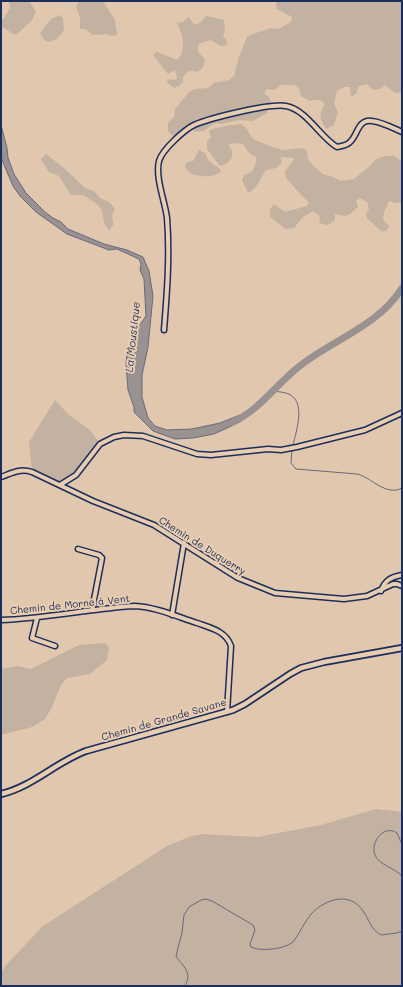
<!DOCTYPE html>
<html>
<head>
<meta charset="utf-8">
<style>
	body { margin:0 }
	#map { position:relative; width:403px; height:987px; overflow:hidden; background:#e1c7ad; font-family:Mali,sans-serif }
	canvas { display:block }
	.frame { position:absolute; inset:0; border:2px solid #1b2f5e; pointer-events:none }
</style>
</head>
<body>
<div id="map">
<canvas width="403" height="987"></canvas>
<div class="frame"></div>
</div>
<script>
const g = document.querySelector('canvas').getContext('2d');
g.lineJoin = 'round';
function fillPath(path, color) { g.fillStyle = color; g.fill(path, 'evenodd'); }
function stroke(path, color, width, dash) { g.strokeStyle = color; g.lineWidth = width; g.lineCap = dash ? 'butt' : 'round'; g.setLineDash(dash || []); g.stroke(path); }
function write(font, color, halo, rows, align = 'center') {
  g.font = font + ' Mali,sans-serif'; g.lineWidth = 4; g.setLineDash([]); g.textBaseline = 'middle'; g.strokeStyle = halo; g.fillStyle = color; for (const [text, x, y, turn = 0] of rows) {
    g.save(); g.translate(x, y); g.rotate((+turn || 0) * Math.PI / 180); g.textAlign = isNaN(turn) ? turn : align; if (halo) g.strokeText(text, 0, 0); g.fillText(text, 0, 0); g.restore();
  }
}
fillPath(new Path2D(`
	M9 1H29L36 12 31 22C24 26 22 31 15 35L1 26V19L3 20 10 8Z
	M79 1H103L115 20 117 35 111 36 106 34 92 35 86 29H80V18L76 7Z
	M277 1H402V40L401 41 402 43V92L395 93 385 85 380 89 373 90 367 84 359 86 356 94 351 97 350 87H344L337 91 334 104 338 112 334 125 326 129C320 118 318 115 325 104 320 99 317 99 310 101L301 96 299 88 294 85H280L275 90 267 89 264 93 269 97 271 102 267 113 253 121 238 120 222 124 216 123 210 126 204 131 194 132V127L198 126 200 120C191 123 186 126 182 134L174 137 168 131V123L174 117 175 109 189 92 196 89 208 88 214 83 229 80 234 76 239 57 247 37 250 35 271 28 278 29 291 22 292 17 277 9 276 4Z
	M59 15 63 18 64 30 57 39 49 42 44 40 40 33 52 18H54Z
	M206 16 224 20 225 31 223 37 226 39 227 45 221 46 211 40 203 42 198 45V52L205 59 203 67 198 72C191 70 187 71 183 77V82L179 86 174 88 167 83 168 79 175 80 177 78 175 70 168 74 153 55 157 52 177 60C187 51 183 34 177 23L183 22 189 17 194 25 201 22Z
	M241 124 246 128 253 139 275 148 284 150 302 148 307 151 308 160 317 169 324 175 331 176 341 181 354 179 370 166 376 159 385 156H394L402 161V202L396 203 389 201 384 212 383 220 389 226 387 230 382 232 367 218 366 213 369 209 367 202 360 198 356 201 358 207C348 215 349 218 335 214V220L328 225 319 223 320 216 313 211 303 217 294 228 286 229 270 217V210L274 204 285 212 307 206 309 202C300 195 294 186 286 178L285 171 295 158 280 157 282 162 276 168 266 170C260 178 258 188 248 193L242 180 244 175 252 172 256 162V157L250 154 243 144 235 143 228 145 232 150V158L226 164 220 166 207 149V142L211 137 209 131C214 127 233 125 241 124Z
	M199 150 205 153 209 161 220 169 221 172C212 176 212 177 202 176 192 175 192 175 185 167L186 163 193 161Z
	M46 154 64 168 85 188 94 191 100 198 109 202 115 209 112 215 113 225 109 231 104 223 102 210 97 204 83 195H71L59 176 49 172 41 159Z
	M55 400 69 415 91 431 100 444 76 475 60 485 32 472 29 442Z
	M105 643 109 647 107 660 90 674 67 678 61 685 51 709 45 719 32 727 1 735V669L18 666 31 669 79 645Z
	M376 809 402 812V986H1V972L7 964 43 926 167 846 189 837 203 834 257 837 321 825Z`), '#c3b1a1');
const water = new Path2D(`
	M1 125 7 148 8 158 14 174 26 193 45 212 53 218 61 222 68 229 104 244 127 250 143 257 149 271 153 296 148 347 142 375V397L148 418 155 426 167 430 192 429 220 423 240 415 242 421 214 434 193 438 175 439 153 431 134 412V407L128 390 126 364 127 354 130 344 135 332 146 316 144 279 140 270 141 264 139 259 117 249 109 250 67 234 36 212 20 196 13 186 2 160Z`);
fillPath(water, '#9a9191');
stroke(water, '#676a7d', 1);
stroke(new Path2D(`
	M273 391C279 392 287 392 292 396 305 406 296 432 293 445
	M292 450 291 463 296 469 357 474C371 477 386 497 402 488
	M402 844 397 833C384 824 370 842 375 855 379 865 395 868 402 876
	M185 986C193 972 183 967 176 956L178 948 182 933 184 915 189 907 201 900 206 899 212 901 253 925 255 930 250 944 251 947C260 952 285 949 293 942 300 933 305 921 312 913 326 899 350 891 363 911 369 919 371 930 381 935L397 933 402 931`), '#676a7d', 1);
stroke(new Path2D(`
	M233 422C261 409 277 383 301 365 335 339 379 325 402 288`), '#9a9191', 7);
const minor = new Path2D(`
	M164 330C167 293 170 255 167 218 165 201 155 178 159 161 162 150 184 130 194 125 210 118 270 103 286 106 307 110 320 137 337 147 342 146 347 146 351 141 358 134 358 119 372 121 382 122 393 128 402 132
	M1 477C12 473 20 468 32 472L93 501 154 525 238 578 275 593 344 599 367 596 393 584H397L402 586
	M60 485 76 475 100 444 114 437 124 435 143 436 197 454 211 455 268 449 281 450 297 447 365 430 402 413
	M78 549 99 555 102 558 92 610
	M381 591C385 580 391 577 402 575
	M172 615 184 543
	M37 618 32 638 55 646
	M1 620C35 619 68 613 102 609 113 608 124 606 135 606 156 607 178 617 197 623 211 628 226 631 231 646L227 712`);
const tertiary = new Path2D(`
	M1 794C32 787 56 762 86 751L233 710 245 704 290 674 301 668 324 662 402 648`);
stroke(minor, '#1b2f5e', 7);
stroke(tertiary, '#1b2f5e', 8);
stroke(minor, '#e9cdb0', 4);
stroke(tertiary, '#e9cdb0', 4.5);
write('10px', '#1b2f5e', '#e9cdb0', [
	["Chemin de Duquerry",202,546,32],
	["Chemin de Morne à Vent",70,605,-6],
	["Chemin de Grande Savane",164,720,-16]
]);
write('italic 11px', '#2e3e66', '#e9cdb0', [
	["La Moustique",133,337,-84]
]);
</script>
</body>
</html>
